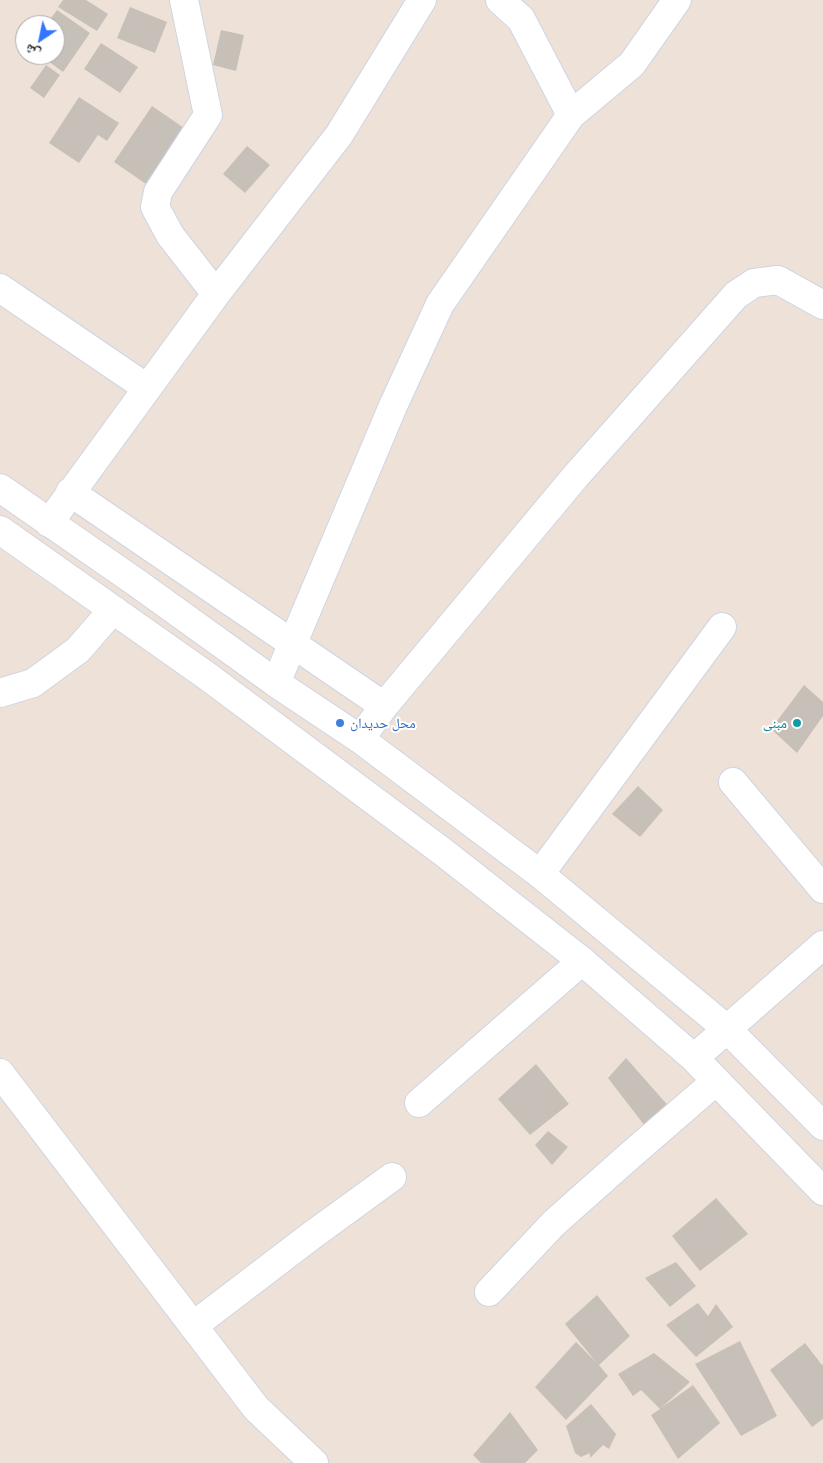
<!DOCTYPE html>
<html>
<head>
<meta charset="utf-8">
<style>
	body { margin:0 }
	#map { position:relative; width:823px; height:1463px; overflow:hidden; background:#ede1d8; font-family:"Exo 2","Noto Naskh Arabic",sans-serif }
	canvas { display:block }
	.north { position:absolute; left:15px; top:15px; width:50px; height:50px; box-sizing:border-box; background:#fff; border:1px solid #a9a9a9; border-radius:50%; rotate:214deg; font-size:14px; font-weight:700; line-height:20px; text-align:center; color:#292929 }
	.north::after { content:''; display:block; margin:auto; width:18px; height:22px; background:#3375ff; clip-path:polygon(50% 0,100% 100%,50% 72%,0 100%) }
</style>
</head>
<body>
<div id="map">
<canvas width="823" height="1463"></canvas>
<div class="north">ش</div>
</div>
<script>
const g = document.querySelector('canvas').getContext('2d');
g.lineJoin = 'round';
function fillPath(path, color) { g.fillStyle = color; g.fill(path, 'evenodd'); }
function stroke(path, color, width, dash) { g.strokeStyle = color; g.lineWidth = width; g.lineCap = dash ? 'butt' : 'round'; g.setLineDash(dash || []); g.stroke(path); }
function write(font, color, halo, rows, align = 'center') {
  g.font = font + ' "Exo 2","Noto Naskh Arabic",sans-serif'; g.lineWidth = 4; g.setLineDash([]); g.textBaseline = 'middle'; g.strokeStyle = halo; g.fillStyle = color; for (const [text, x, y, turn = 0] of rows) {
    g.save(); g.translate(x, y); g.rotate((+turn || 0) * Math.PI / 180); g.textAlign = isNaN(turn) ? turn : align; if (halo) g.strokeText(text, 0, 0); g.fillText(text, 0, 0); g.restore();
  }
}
fillPath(new Path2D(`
	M63 0H86L108 14 97 31 58 7Z
	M130 7 167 22 155 53 117 38Z
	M57 10 90 33 63 72 44 58 47 55H55V25H46Z
	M221 30 244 35 236 71 213 65Z
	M101 43 138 67 120 93 84 69Z
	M46 65 60 75 44 98 30 88Z
	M79 97 119 123 107 141 98 135 79 163 49 143Z
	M152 106 187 130 149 186 114 162Z
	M247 146 270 165 245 193 223 174Z
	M804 685 823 702V716L797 753 771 729Z
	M638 786 663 810 640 837 612 814Z
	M626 1058 672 1110 648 1130 608 1078Z
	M536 1064 569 1104 530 1135 498 1099Z
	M548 1131 568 1147 552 1165 535 1145Z
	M716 1198 748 1234 700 1271 672 1236Z
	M676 1262 696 1286 670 1307 645 1278Z
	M597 1295 630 1336 599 1365 608 1376 566 1420 535 1387 576 1342 596 1362 565 1324Z
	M698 1303 708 1316 716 1304 733 1327 696 1357 666 1325Z
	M740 1341 777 1416 741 1436 695 1364Z
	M805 1343 822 1365 823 1364V1419L812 1427 770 1370Z
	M654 1353 690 1382 661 1408 693 1385 720 1423 678 1459 651 1415 660 1409 641 1390 633 1396 618 1374Z
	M591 1404 616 1434 609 1449 603 1445 590 1458V1453L581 1457 575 1453 566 1426Z
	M510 1412 538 1450 525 1463H481L473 1455Z`), '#c7c0b8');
const street = new Path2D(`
	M184 0 208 115 158 192 155 207 170 235 216 294
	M571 115 632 64 677 0
	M0 288 147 388
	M70 492 384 706
	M49 523 216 294 339 135 422 0
	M276 683 393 406 440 304 571 115 521 19 500 0
	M0 693 33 683 78 650 104 620 115 611
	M360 739 384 706 575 477 736 295 754 283 778 280 823 305
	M733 782 823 889
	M540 874 722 627
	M0 1073 256 1408 314 1463
	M419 1103 582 961
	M489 1292 554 1223 626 1159 716 1081
	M193 1326 311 1236 392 1177`);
const secondary = new Path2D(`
	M0 488 137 583 276 683 360 739 540 874 727 1029 823 1126
	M0 530 207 676 443 852 582 961 694 1058 823 1191
	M694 1058 823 945`);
stroke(street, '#ced5e3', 30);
stroke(secondary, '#ced5e3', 30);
stroke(street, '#fff', 28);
stroke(secondary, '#fff', 28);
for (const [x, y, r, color] of [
	[340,723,5,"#3f7fe0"],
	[797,723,5,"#0f9aa8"]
]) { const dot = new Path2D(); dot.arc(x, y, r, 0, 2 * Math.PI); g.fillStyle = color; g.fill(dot); stroke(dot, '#fff', 2); }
write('14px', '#366cbe', '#fff', [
	["محل حديدان",350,723]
], 'left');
write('14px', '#0d838f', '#fff', [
	["مبنى",787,723]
], 'right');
</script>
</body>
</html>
